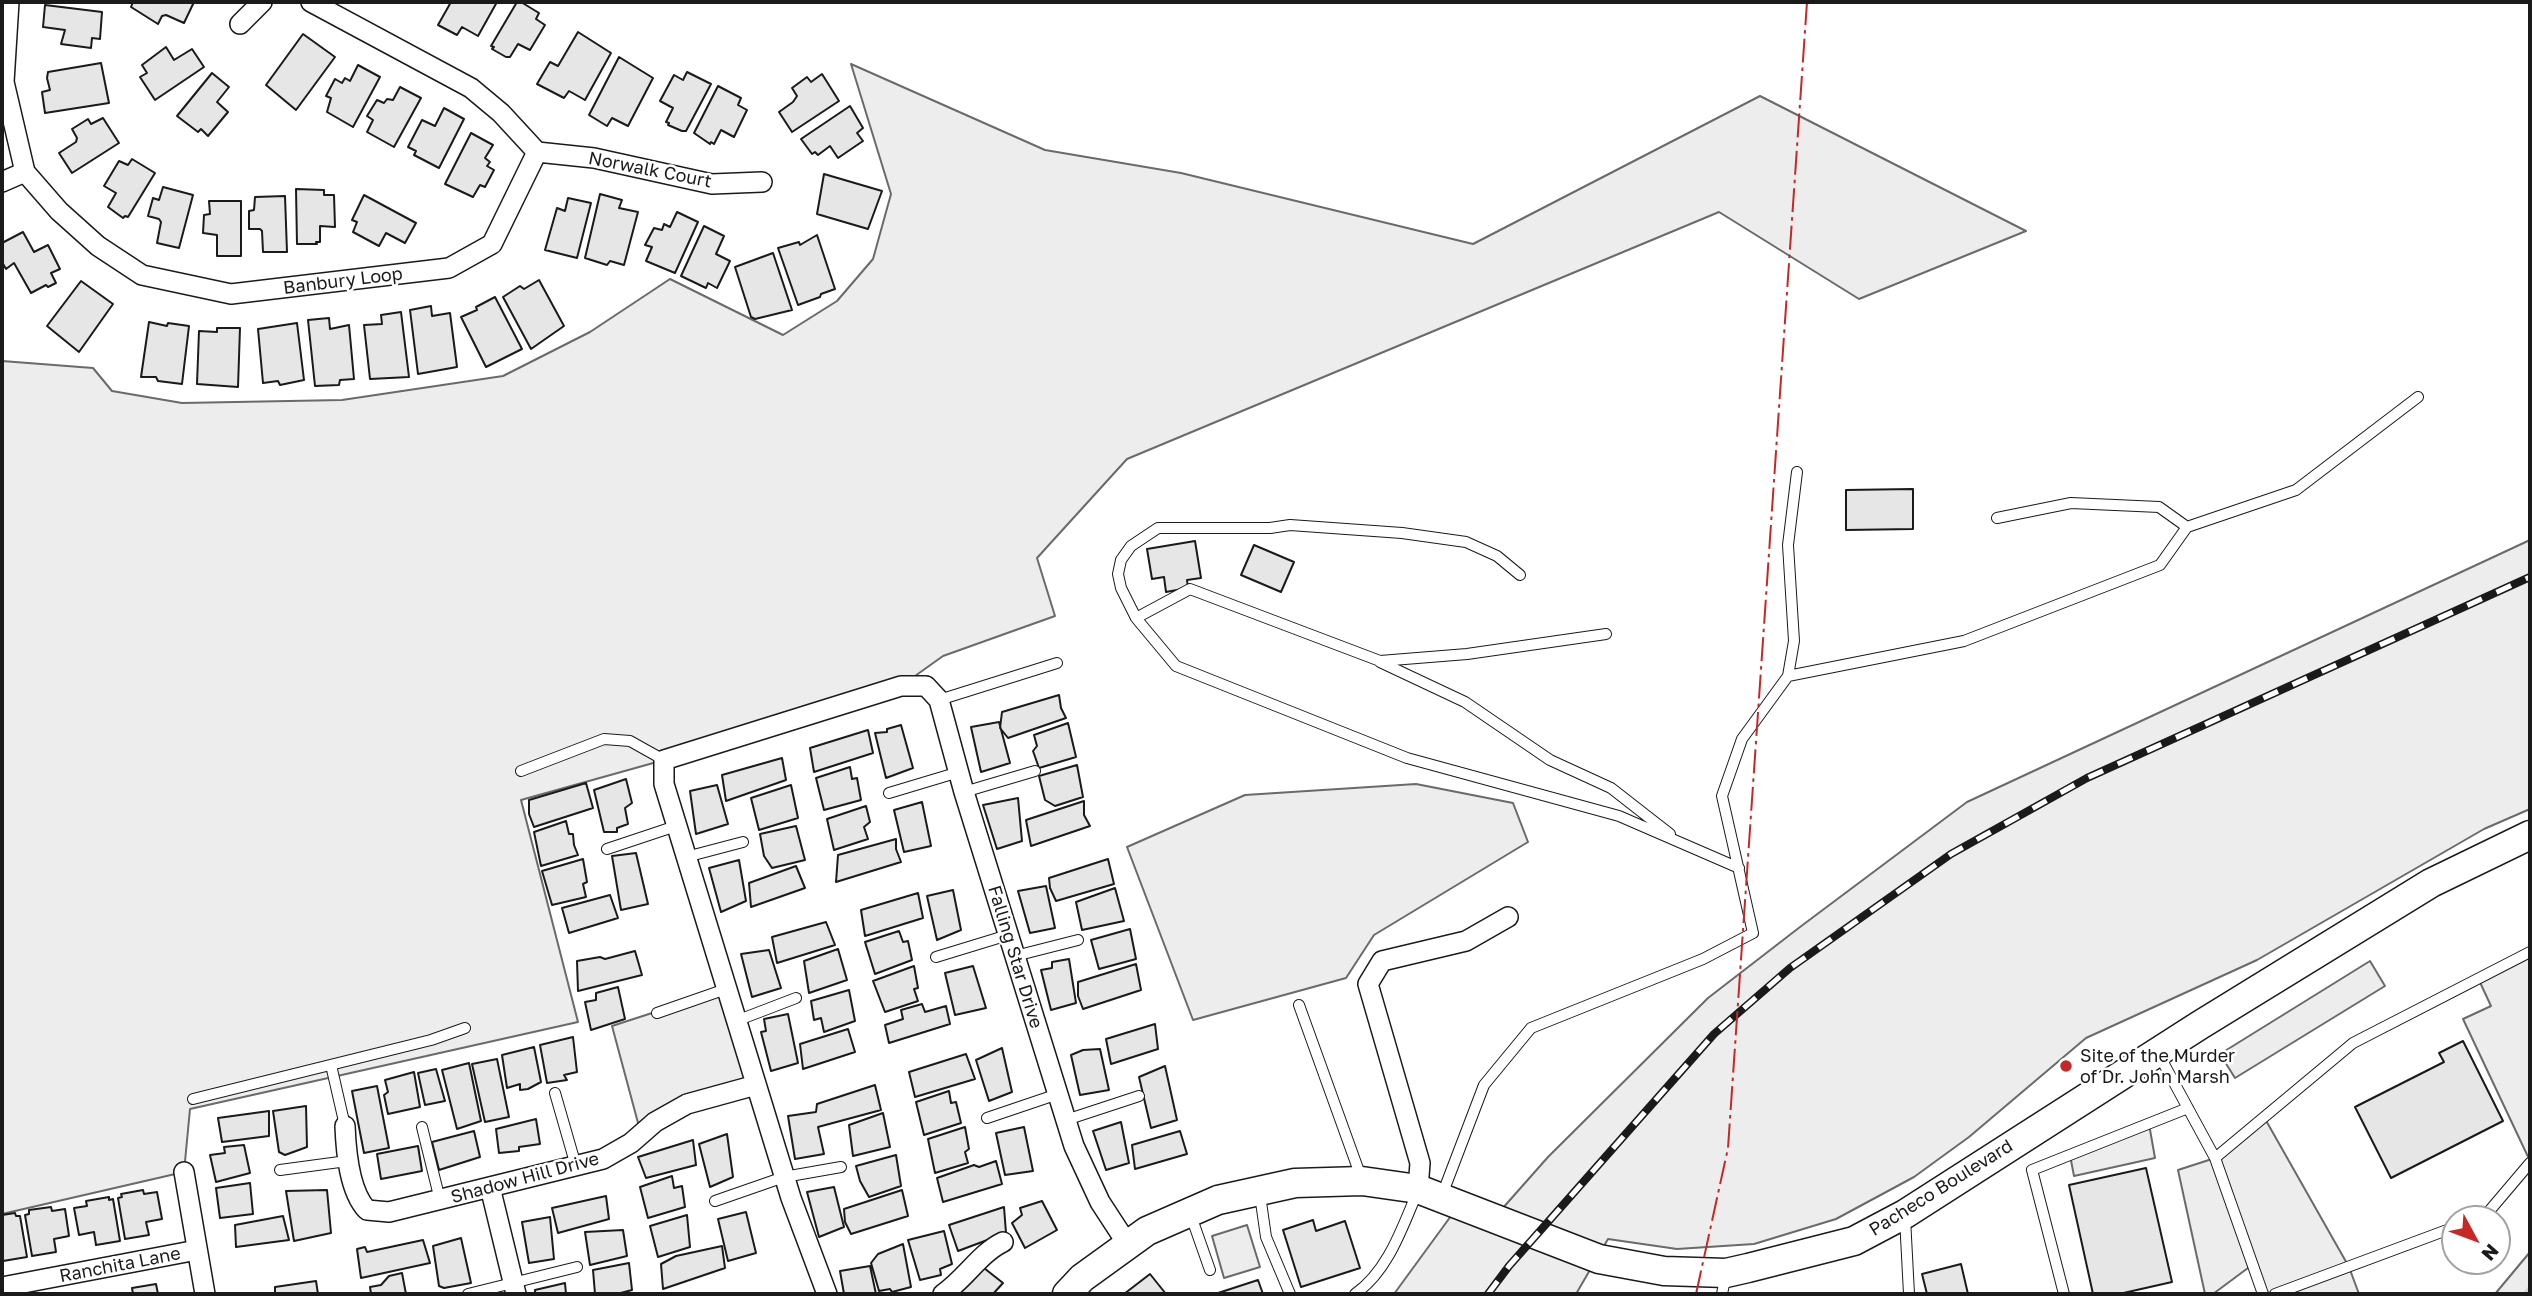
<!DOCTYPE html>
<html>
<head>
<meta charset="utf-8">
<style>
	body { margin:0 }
	#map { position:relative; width:2532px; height:1296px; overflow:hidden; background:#fff; font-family:"Golos Text",sans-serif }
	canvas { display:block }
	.frame { position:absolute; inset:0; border:4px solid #1a1a1a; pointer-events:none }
	.north { position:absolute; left:2441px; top:1205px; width:70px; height:70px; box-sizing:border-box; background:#fff; border:2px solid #a3a3a3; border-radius:50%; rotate:131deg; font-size:19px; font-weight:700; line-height:28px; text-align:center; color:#1a1a1a }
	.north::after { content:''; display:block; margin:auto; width:24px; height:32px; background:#c62828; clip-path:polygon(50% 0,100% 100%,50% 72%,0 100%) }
</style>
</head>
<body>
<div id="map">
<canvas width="2532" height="1296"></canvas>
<div class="frame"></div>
<div class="north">N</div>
</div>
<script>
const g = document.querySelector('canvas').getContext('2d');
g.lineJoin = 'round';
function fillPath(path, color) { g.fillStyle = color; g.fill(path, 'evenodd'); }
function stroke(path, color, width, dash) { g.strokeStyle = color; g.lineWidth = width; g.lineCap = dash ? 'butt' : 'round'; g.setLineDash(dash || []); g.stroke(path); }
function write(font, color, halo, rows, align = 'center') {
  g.font = font + ' "Golos Text",sans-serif'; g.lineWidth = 5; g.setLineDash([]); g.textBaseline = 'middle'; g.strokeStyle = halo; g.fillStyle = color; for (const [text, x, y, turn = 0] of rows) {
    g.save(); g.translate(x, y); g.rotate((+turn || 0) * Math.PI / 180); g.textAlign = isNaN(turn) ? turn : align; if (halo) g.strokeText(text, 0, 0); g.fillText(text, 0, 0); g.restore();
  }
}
const built = new Path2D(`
	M851 64 1045 150 1181 173 1473 244 1760 96 2026 231 1859 299 1719 212 1127 459 1037 558 1055 616 943 656 901 686 664 760 521 800 578 1022 190 1109 184 1172 2 1214V361L93 368 112 391 182 403 342 400 503 376 590 332 670 279 783 335 837 301 873 259 891 194Z
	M2530 540V809L2484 829 2257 960 2086 1038 1969 1137 1914 1177 1836 1219 1754 1244 1677 1249 1608 1239 1576 1294H1394L1459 1205 1494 1218 1548 1157 1708 998 1800 927 1967 802Z
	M1416 784 1513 803 1528 842 1374 935 1346 978 1193 1020 1127 847 1245 795Z
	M2530 952V1161L2463 1019 2491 1006 2478 978Z
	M2370 961 2385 986 2235 1078 2220 1054Z
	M726 989 756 1085 641 1134 612 1026Z
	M2264 1117 2349 1267 2359 1294H2263L2252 1265 2213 1294H2205L2178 1170 2215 1158Z
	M2149 1124 2155 1158 2074 1176 2070 1155Z
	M1247 1225 1260 1267 1224 1278 1212 1236Z
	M2530 1252V1294H2495Z`);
fillPath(built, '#ededed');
stroke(built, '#6a6a6a', 2);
stroke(new Path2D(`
	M2526 1294 2530 1289`), '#d7d7d7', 6);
const building = new Path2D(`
	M133 2H194L184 23 166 15 162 16 158 24 131 7Z
	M451 2H497L478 36 462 27 457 35 438 25Z
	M517 2H521L539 13 536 19 545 25 530 50 518 44 510 57H506L492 49 494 47 491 46Z
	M45 5 102 12 100 39 92 38 91 48 61 44 65 30 43 27Z
	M578 32 611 53 585 100 569 91 564 98 537 84 550 62 558 66Z
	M303 34 335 57 296 110 266 85Z
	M166 47 174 60 192 49 204 67 155 100 140 77 147 73 142 65Z
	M619 57 653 78 628 126 612 118 607 126 589 115Z
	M101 63 109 103 45 113 42 92 50 90 47 78 48 72Z
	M358 65 380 77 353 127 327 112 331 98 326 96 335 79 342 83 345 78 350 81Z
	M687 72 711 84 686 131H682L668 125 669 123 666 122 673 108 660 101 674 75 683 80Z
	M212 73 229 87 217 102 228 112 208 136 201 129 198 132 177 116Z
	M822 74 839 101 792 132 779 112 793 102 797 96 792 88 807 77 811 82Z
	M718 86 741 98 738 105 747 110 734 137 721 130 714 144 711 142 710 144 694 133Z
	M400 87 421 98 394 147 367 132 373 120 367 116 377 100 384 103 387 99 393 100Z
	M850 106 863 128 857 133 863 141 838 158 830 146 818 155 815 152 812 154 801 139Z
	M444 108 464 119 439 168 414 155 416 151 408 147 422 120 435 126Z
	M103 118 119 143 72 173 59 153 76 142 77 138 72 129 88 119 91 124Z
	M471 133 493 145 485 158 490 162 487 166 494 170 485 187 480 185 473 197 445 184Z
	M132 159 155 173 128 217 125 216 123 218 108 207 116 193 104 186 119 161 128 165Z
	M824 174 882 191 868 229 817 214Z
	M163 187 193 195 179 248 157 243 161 222 159 219 148 216 153 198 159 200Z
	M296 189 324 190V195H334L335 227 320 226V242H316L317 244H297Z
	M600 194 622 200 619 208 638 212 624 265 610 261 607 265 585 258Z
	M364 195 416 223 405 243 386 233 379 246 353 232 357 222 352 220Z
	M285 196 287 252H263L262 231 260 229H249V211L254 210 255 197Z
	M568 198 591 203 577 258 545 250 557 208 565 211Z
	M209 201H241V256H217V235L203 233 204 215 210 214Z
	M677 212 698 222 675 273 646 261 652 247 645 245 654 228 662 230 664 224 670 227Z
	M704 226 724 236 716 254 730 261 717 288 708 283 706 288 681 276Z
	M23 232 34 252 48 245 60 269 51 273 56 283 48 287 46 285 31 293 14 263 6 269 2 262V243Z
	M817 235 835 289 821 294 820 297 798 305 778 248 799 242 800 245Z
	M773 253 792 310 755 319 751 317 735 267Z
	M539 280 564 326 531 349 503 297 520 286 524 289Z
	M81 281 113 304 79 352 47 326Z
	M495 297 522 349 486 367 461 317 477 310 476 307Z
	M431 306 432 316 450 313 457 367 418 374 410 310Z
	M401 312 409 377 370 379 364 325 382 324 381 315Z
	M329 318 330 329 349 325 354 379 340 380 339 385 315 386 308 320Z
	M149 322 167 326 168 323 189 326 182 384 158 381 156 377H141Z
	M297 323 304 380 280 385 278 381 263 383 258 329Z
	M217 328H240L238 387 197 384 199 331 217 332Z
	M1913 489V529L1846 530V490Z
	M1195 541 1201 578 1187 580 1188 588 1166 592 1164 577 1152 579 1147 549Z
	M1254 545 1294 562 1281 592 1241 575Z
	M1059 695 1061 708 1066 718 1008 738 1000 728 1002 712Z
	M999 722 1010 763 981 772 971 727Z
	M1068 723 1076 757 1039 768 1033 751 1037 746 1034 735Z
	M901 725 913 768 886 778 875 733 887 732V729Z
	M868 730 873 753 814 772 810 748Z
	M782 758 786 780 726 801 722 775Z
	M1077 765 1083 797 1055 806 1045 800 1039 776Z
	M850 767 852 779 857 778 861 800 824 810 816 778Z
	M626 779 632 803 625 808 628 824 617 828V832H604L594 790Z
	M586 783 593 808 534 827 529 814V800Z
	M717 785 728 824 696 834 690 791Z
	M791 785 798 818 759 830 751 798Z
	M1018 798 1022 841 997 849 983 805Z
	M1084 801V815L1090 826 1031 846 1026 820Z
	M922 802 931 846 904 852 894 810Z
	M866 806 870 822 864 827 868 839 834 850 827 819Z
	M566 821 569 834H573L574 845 578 855 541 866 534 832Z
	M796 826 805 860 772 868 764 856 760 834Z
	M896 839V849L901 862 836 882 838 855Z
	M636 853 648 904 621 910 612 856Z
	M583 859 587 882 583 884 586 897 552 905 542 871Z
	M1108 859 1114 884 1056 901 1050 888 1049 878Z
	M739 860 746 901 721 912 709 868Z
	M796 866 805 888 751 907 749 883Z
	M1046 886 1055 928 1030 933 1018 891Z
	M1115 888 1124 921 1082 930 1076 902Z
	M953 890 961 930 937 940 927 896Z
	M918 893 923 918 865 936 861 910Z
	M610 895 618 918 569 933 562 908Z
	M826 922 835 945 777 963 772 937Z
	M1130 929 1136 959 1099 969 1091 940Z
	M899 931 903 942 908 941 912 960 875 974 865 942Z
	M838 949 847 980 809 993 804 961Z
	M769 950 781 988 752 997 741 954Z
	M635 951 642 975 578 991 577 961 600 957 605 959Z
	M1069 959 1076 1003 1051 1010 1041 970 1052 968V962Z
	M1136 964 1141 990 1083 1009 1078 996V982Z
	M914 966 918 988 914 989 918 1001 885 1012 873 981Z
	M973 966 986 1008 955 1015 945 973Z
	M618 987 625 1019 591 1030 585 1002 596 1000V993Z
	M849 990 855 1021 824 1032 821 1018 814 1020 811 1001Z
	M922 1004 925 1012 946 1006 950 1024 889 1043 885 1025 903 1019 901 1010Z
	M788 1014 798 1063 771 1071 761 1032 766 1031 764 1019Z
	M1155 1024 1158 1049 1111 1064 1106 1039Z
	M848 1029 855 1052 803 1069 800 1044Z
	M573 1037 577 1072 564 1075 567 1080 547 1083 540 1045Z
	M2463 1041 2503 1121 2391 1178 2355 1107 2444 1062 2439 1053Z
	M534 1047 541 1082 528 1089 520 1090V1084L507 1088 502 1055Z
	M1002 1048 1012 1092 989 1101 976 1060Z
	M1100 1049 1109 1090 1080 1095 1071 1055 1083 1050Z
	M966 1054 975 1079 915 1097 909 1072Z
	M497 1059 509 1117 485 1122 472 1064Z
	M469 1063 481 1121 457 1129 442 1070Z
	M1165 1066 1177 1120 1151 1128 1139 1077Z
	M436 1069 445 1101 425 1105 418 1073Z
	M414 1072 420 1107 388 1114 384 1095 388 1092 385 1080Z
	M875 1085 881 1110 818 1127 824 1154 795 1159 788 1116 816 1112 817 1104Z
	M377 1086 389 1148 364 1153 352 1091Z
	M949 1091 951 1103 956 1102 961 1123 924 1135 916 1102Z
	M306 1106 307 1147 285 1155 279 1152 273 1111Z
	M269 1111V1136L222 1142 218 1118Z
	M883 1113 890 1147 853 1156 849 1125Z
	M536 1119 540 1144 519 1147V1151L499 1153 496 1129Z
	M1121 1122 1129 1163 1106 1170 1093 1131Z
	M965 1127 969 1149 965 1152 968 1163 935 1173 928 1139Z
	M1024 1127 1033 1171 1005 1175 996 1133Z
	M474 1131 480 1157 439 1170 432 1142Z
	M1180 1131 1187 1154 1135 1169 1132 1145Z
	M727 1134 733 1177 710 1187 699 1144Z
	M693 1140 696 1165 646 1178 638 1157Z
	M244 1145 250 1173 216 1182 210 1155 225 1153 224 1147Z
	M418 1146 422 1171 381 1179 377 1154Z
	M896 1155 901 1186 869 1197 860 1181 856 1166Z
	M996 1161 1002 1184 943 1202 937 1178 974 1165 979 1167Z
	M2146 1168 2172 1282 2119 1294H2093L2069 1185Z
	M672 1176 674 1188 682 1186 685 1207 648 1218 640 1187Z
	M250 1183 253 1214 220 1218 216 1188Z
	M834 1187 844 1227 819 1237 807 1192Z
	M143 1190 144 1194 157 1192 162 1219 146 1222 149 1235 125 1239 118 1198 122 1197 121 1194Z
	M327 1190 331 1233 294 1241 286 1191Z
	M902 1190 908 1216 851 1234 845 1222 844 1209Z
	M606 1196 609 1219 558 1233 552 1208Z
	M109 1197V1200L113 1199 120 1241 96 1245 94 1232 79 1235 74 1208 87 1206 86 1201Z
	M1042 1201 1057 1230 1025 1248 1012 1223 1022 1215 1020 1208Z
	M51 1207 52 1211 65 1209 69 1236 54 1239 56 1252 32 1256 25 1215 29 1214V1210Z
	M1004 1207 1006 1233 958 1251 949 1225Z
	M746 1212 756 1253 728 1261 718 1219Z
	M15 1213 16 1216H20L27 1257 3 1261 2 1215Z
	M687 1215 690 1247 658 1257 650 1226Z
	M283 1216 289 1240 236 1247 235 1225Z
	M550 1217 554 1259 529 1263 522 1222Z
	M1313 1220 1316 1231 1345 1221 1360 1268 1301 1287 1283 1230Z
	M623 1230 627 1256 590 1265 585 1232Z
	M944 1231 952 1264 940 1269 941 1275 920 1280 908 1240Z
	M461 1238 471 1283 444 1288 439 1286 433 1246Z
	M423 1240 430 1263 361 1278 357 1249 365 1247 367 1252Z
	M903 1244 911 1287 892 1292 890 1289 879 1291 871 1263 878 1254Z
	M722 1246 725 1268 663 1289 661 1264 676 1256Z
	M629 1263 632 1290 617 1294H595L593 1270Z
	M1961 1264 1968 1294H1927L1922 1274Z
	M870 1266 876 1294H844L840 1271Z
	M984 1268 1003 1283 993 1294H958Z
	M402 1273 406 1294H371L370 1287 381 1285 389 1276Z
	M1150 1274 1166 1294H1124Z
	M1258 1280 1263 1294H1215Z
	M316 1281 318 1294H275V1287Z
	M565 1283 566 1294H535V1290Z
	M156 1284 158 1294H133L132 1288Z`);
fillPath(building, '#e6e6e6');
stroke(building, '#1a1a1a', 2);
const lane = new Path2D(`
	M1997 518 2071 503 2159 507 2187 527
	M1136 618 1121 588 1118 574 1121 560 1131 546 1158 528H1270L1290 525 1402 533 1466 542 1497 556 1520 575
	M1606 634 1467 654 1380 661 1190 589 1136 618 1176 666 1407 758 1619 816 1739 868
	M1380 662 1465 702 1550 760 1611 788 1670 834
	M1788 676 1794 641 1788 545 1797 472
	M939 700 1057 663
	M521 771 604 739 630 741 664 760
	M964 792 1035 771
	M889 793 959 772
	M607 849 676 826
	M686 857 743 842
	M1015 956 1078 940
	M936 957 1008 935
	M1299 1005 1361 1177
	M657 1013 726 989
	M736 1021 796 998
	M2158 1053 2215 1158 2263 1294
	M331 1065 345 1126
	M555 1093 576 1166
	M193 1099 431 1040 465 1028
	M987 1118 1058 1094
	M1066 1120 1139 1096
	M422 1127 440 1200
	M2215 1158 2353 1043 2530 952
	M280 1170 347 1161
	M1260 1195 1266 1237 1290 1294
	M1442 1195 1484 1085 1531 1028 1703 959 1753 933 1722 796 1742 739 1788 676 1964 641 2160 565 2187 527 2296 490 2418 397
	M715 1201 784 1177 841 1167
	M1191 1216 1210 1270
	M1905 1218 1909 1294
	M2477 1219 2485 1216 2530 1163
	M468 1294 577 1267
	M1355 1294C1388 1271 1402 1228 1417 1193
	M1722 1294 1726 1274
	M2064 1294 2032 1170 2188 1108
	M2275 1294 2455 1227`);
const street = new Path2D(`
	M9 2 4 82 25 172 59 211 98 246 142 275 231 294 449 268 492 244 537 152
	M311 2 471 88 501 113 537 152
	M240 24 262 2
	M537 152 594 158 712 184 762 182
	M2 182 25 172
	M345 1126C346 1151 349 1191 367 1210L389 1212 603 1159 631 1143 655 1122 687 1104 756 1085
	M184 1172 205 1294
	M490 1187 516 1294
	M1418 1189 1420 1163 1368 984 1382 961 1466 941 1508 917
	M2 1287 197 1250
	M827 1294 791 1198 664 784V760L901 686H926L939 700 964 792 1074 1146 1100 1202 1128 1245
	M943 1294C965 1279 980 1253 1003 1242`);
const secondary = new Path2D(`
	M1067 1294 1082 1278 1147 1231 1218 1200 1295 1183 1362 1181 1418 1189 1599 1259 1664 1271 1726 1273 1748 1268 1854 1241 1905 1214 2200 1025 2431 883 2530 835`);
stroke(lane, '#1a1a1a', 12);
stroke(street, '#1a1a1a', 22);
stroke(secondary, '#1a1a1a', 31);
stroke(lane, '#fff', 10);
stroke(street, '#fff', 19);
stroke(secondary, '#fff', 28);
const rail = new Path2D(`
	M1488 1294 1509 1266 1714 1034 1790 968 1951 854 2087 778 2530 577`);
stroke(rail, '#1a1a1a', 8);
stroke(rail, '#fff', 5, [16]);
stroke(new Path2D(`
	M1696 1294 1728 1148 1807 2`), '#c62828', 2, [24, 5, 3.5, 5]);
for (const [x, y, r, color] of [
	[2066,1066,7,"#c62828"]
]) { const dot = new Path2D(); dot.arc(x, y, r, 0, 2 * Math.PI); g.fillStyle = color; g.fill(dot); stroke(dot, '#fff', 2.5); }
write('18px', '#1a1a1a', '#fff', [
	["Norwalk Court",650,170,11],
	["Banbury Loop",343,281,-7],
	["Falling Star Drive",1015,957,73],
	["Shadow Hill Drive",525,1178,-15],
	["Pacheco Boulevard",1941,1188,-32],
	["Ranchita Lane",120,1265,-11]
]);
write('18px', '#1a1a1a', '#fff', [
	["Site of the Murder",2080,1056],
	["of Dr. John Marsh",2080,1077]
], 'left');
</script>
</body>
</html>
